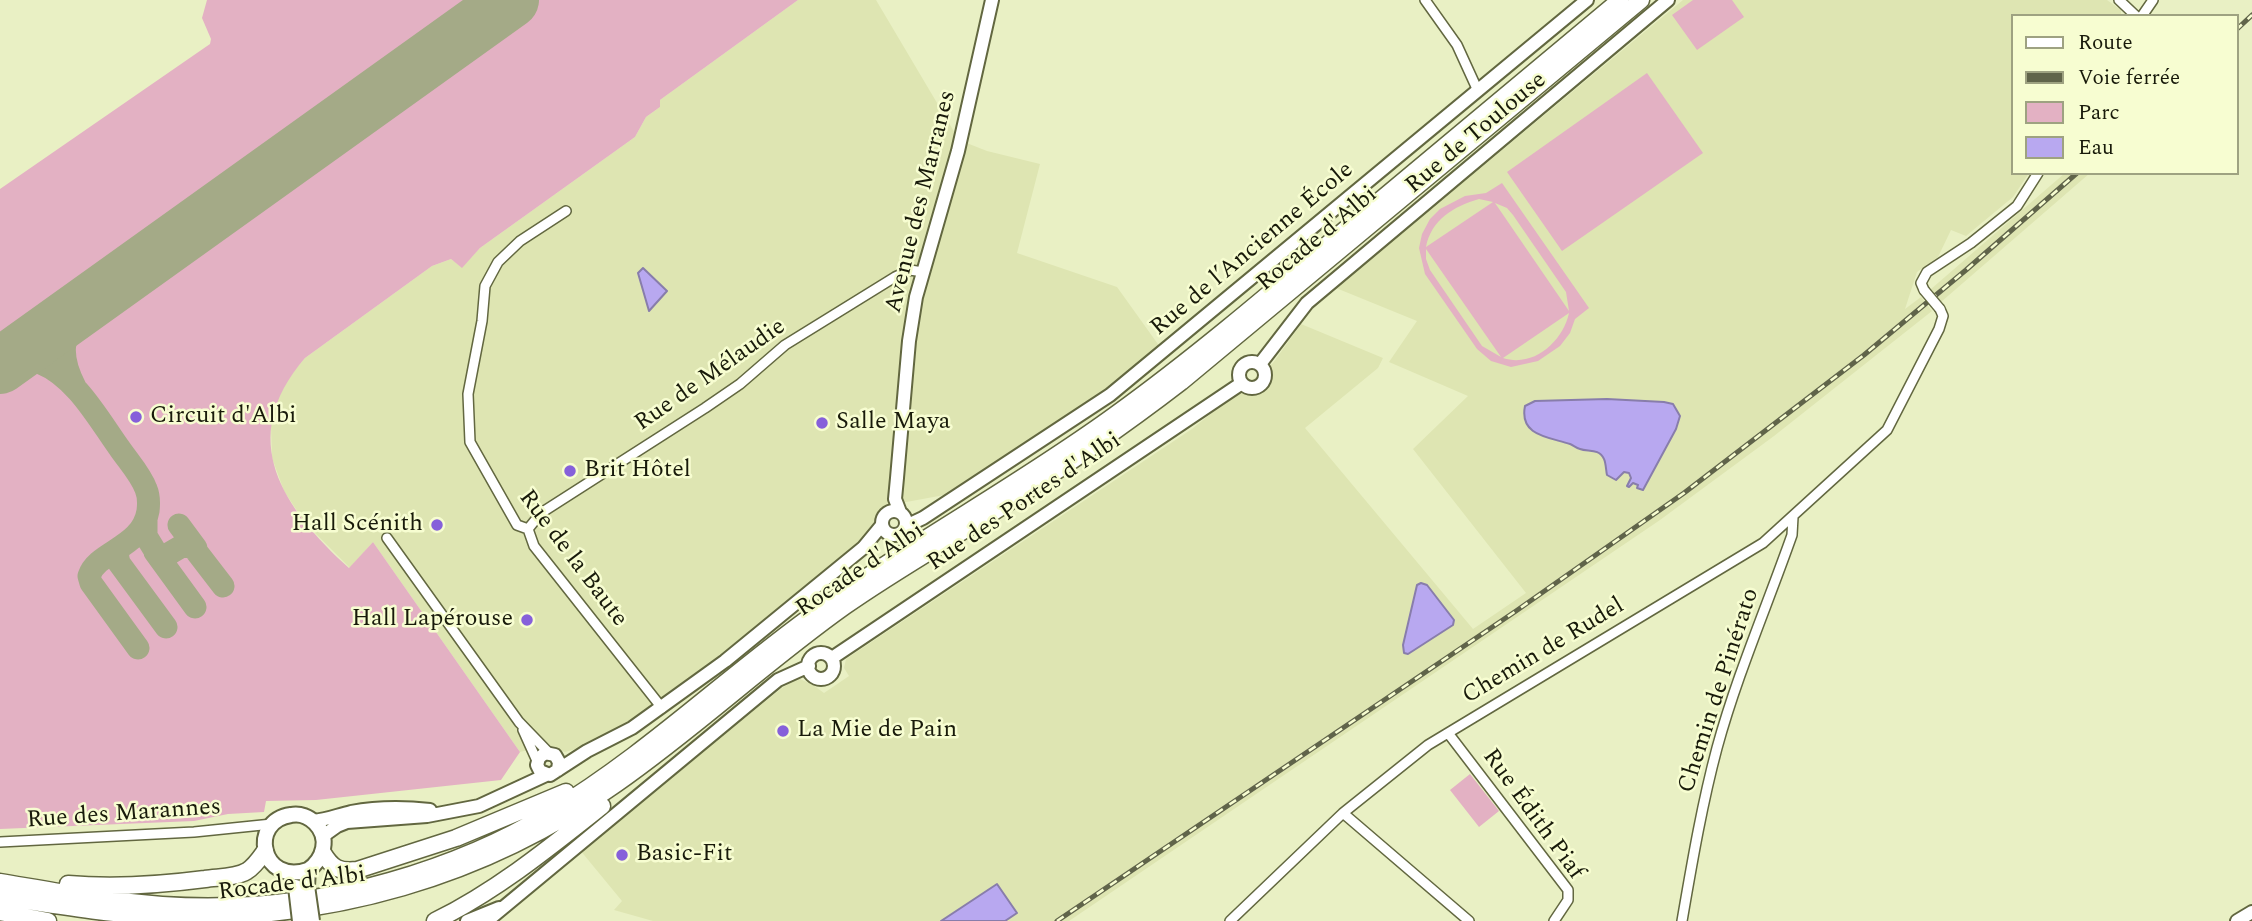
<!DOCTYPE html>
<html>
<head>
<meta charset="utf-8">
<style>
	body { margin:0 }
	#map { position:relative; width:2252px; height:921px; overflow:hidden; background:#e9f0c4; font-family:Spectral,serif }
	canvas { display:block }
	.legend { position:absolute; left:2011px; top:14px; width:228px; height:161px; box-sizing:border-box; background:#f7fdd1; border:2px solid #9ea281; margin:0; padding:9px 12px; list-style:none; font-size:21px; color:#181a0a }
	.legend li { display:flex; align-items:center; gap:14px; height:35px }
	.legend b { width:35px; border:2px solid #9ea281 }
</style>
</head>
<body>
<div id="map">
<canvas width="2252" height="921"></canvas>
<ul class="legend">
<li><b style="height:9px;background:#fff"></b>Route</li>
<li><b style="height:9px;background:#60644a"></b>Voie ferrée</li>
<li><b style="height:19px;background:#e3b1c3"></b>Parc</li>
<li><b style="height:19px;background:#b8a8f0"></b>Eau</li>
</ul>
</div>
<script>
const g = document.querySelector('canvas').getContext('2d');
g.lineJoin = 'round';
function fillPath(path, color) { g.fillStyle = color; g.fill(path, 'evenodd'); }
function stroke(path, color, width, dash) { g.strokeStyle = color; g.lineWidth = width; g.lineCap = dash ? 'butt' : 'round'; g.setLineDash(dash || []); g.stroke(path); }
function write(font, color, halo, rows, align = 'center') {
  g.font = font + ' Spectral,serif'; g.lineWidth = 5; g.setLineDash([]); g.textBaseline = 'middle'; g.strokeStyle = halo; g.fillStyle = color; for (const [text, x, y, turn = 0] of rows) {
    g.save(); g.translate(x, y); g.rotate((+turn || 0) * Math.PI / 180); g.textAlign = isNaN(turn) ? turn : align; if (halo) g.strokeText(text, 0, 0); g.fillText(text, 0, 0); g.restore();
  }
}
fillPath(new Path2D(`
	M798 0H876L959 140 987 151 1040 164 1017 253 1117 287 1160 347 1086 407 955 493 901 503 873 533 833 569 663 703 591 745 565 752 547 745 520 752 373 542 350 568 305 523 284 491 272 458 271 426 274 408 281 390 291 374 305 358 432 266 451 259 462 267 480 248 635 137 646 117 660 107V100Z
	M1683 0H2107L2121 10V16H2012V173H2029L2013 197 1966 236 1951 230 1938 257 1917 272 1905 309 1921 297 1932 311 1774 436 1660 520 1069 921H653L614 910 622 901 580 850 782 688 798 678 813 685 824 693 849 676 844 668 846 659 1192 429 1273 363 1301 324 1383 358 1378 368 1305 428 1473 629 1526 593 1413 449 1468 396 1389 362 1417 321 1336 288Z
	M2065 173H2090L1941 302 1931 289Z`), '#dee5b2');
fillPath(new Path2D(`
	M207 0H798L660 100V107L646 117 635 137 480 248 462 268 451 259 432 266 305 358C235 439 283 508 349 568L373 542 520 752 501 780 316 800 266 801 264 812 228 814 194 821 0 829V189L210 44 211 39 202 18Z
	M1693 0H1732L1744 17 1697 50 1672 15Z
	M1647 73 1703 153 1562 251 1507 172Z
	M1502 183 1589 308 1575 319 1570 333 1560 346 1538 361 1511 367 1491 361 1477 349 1425 274 1419 248 1422 234 1430 219 1440 209 1465 196 1486 193ZM1479 199 1493 202 1426 247C1431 220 1454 206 1479 199ZM1495 203 1507 208 1513 215 1566 292 1569 311ZM1426 249 1501 357 1482 346 1430 270 1426 259ZM1569 313C1563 341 1534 368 1503 358Z
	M1470 774 1499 811 1479 827 1450 790Z`), '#e3b1c3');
const water = new Path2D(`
	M643 268 667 291 649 311 638 273Z
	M1607 399 1664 402 1673 404 1680 416 1676 429 1643 490 1637 488 1638 485 1633 483 1629 487 1627 486 1631 478 1629 473 1624 472 1616 480 1607 475C1606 471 1606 463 1604 459 1599 448 1588 452 1580 449 1576 448 1573 445 1570 444 1549 437 1519 436 1525 406L1535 401Z
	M1421 583 1427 585 1454 620 1453 625 1408 654 1404 653 1403 645 1417 585Z
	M997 884 1017 913 1005 921H941Z`);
fillPath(water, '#b8a8f0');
stroke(water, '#887dab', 2);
stroke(new Path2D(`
	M0 369C14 362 26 357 41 363 76 377 99 420 120 449 129 462 141 475 146 489 149 496 149 503 148 511 142 548 97 551 89 576L91 583 138 648
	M75 387C59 356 61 337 81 308
	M146 521V536L157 554 165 556 182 546 193 547 223 586
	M179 525 196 548
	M120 548 117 554 119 563 166 627
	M155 552 195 607`), '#a4aa87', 23);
stroke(new Path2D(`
	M0 366 511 0`), '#a4aa87', 56);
const street = new Path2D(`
	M1425 0 1457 45 1478 91
	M2119 0 2136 16
	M2142 16 2153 0
	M1924 290 1921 283 1927 272 1971 243 2017 206 2038 173
	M528 529 541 513 705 408 740 384 785 345 895 277 910 270 923 272
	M528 529 517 525 470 442 468 394 482 321 485 286 498 262 520 241 566 211
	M528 529 534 546 662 708
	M387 538 519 722 548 752
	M523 730 537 761
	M1448 733 1568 890V900L1554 921
	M1343 813 1469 921
	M0 842 194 832 272 824
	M1230 921 1343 813 1428 745 1763 543 1887 430 1939 329 1943 316 1940 309
	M1682 921C1692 863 1702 804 1717 748 1737 675 1767 606 1792 535L1793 517`);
const secondary = new Path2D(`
	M1239 375a13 13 0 1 1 26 0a13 13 0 1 1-26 0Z
	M1260 364 1307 303 1668 0
	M882 523a12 12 0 1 1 24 0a12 12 0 1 1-24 0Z
	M900 512 895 499 897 478 909 341 916 297 958 151 992 0
	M906 526 923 518 1110 395 1587 0
	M808 666a13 13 0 1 1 26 0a13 13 0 1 1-26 0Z
	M832 658 1242 383
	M558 770 559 762 555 755 545 753 539 758 537 765 540 771 550 775 587 751 632 728 725 661 863 548 882 525
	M313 821C327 820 338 815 351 812 378 807 403 807 430 810
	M323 836 337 826 347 822 427 816 479 806 546 775
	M467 921 499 908
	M487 921 778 680 809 666
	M2237 921 2252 912`);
const primary = new Path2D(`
	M307 886 308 870C324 859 330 838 315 823 309 817 300 813 291 815 248 821 261 886 308 870`);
const highway = new Path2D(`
	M323 853C332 868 339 872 357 870L456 838 566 792
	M0 882C54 891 107 901 162 905 238 910 317 902 390 881 445 865 500 843 549 813 646 755 727 676 818 611 914 541 1019 485 1115 415 1198 355 1276 288 1354 222 1443 147 1532 74 1620 0
	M68 884C114 888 159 885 205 879 218 877 235 878 247 871 255 866 260 858 265 851
	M0 897C55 905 111 915 167 917 329 921 484 878 616 784 695 729 766 662 845 606 892 573 943 544 992 513 1057 472 1120 429 1181 382L1641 0
	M0 912 48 921
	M435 921C496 891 549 848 602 806`);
stroke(street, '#626740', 12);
stroke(secondary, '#626740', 16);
stroke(primary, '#626740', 18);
stroke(highway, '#626740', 19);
stroke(street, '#fff', 9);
stroke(secondary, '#fff', 12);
stroke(primary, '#fff', 14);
stroke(highway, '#fff', 16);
const rail = new Path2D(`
	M2236 30 2252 15
	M1057 921 1516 611 1684 493 1864 355 1966 270 2077 173`);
stroke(rail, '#60644a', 5);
stroke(rail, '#f7fdd1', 2.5, [8]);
const streetBridge = new Path2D(`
	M1924 290 1940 309`);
const primaryBridge = new Path2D(`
	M307 886 312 921
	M296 887 300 921`);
stroke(streetBridge, '#626740', 12, []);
stroke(primaryBridge, '#626740', 18, []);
stroke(streetBridge, '#fff', 9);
stroke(primaryBridge, '#fff', 14);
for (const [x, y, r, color] of [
	[136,417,7,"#8660da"],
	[822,423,7,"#8660da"],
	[570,471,7,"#8660da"],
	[437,525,7,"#8660da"],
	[527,620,7,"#8660da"],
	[783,731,7,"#8660da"],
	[622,855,7,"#8660da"]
]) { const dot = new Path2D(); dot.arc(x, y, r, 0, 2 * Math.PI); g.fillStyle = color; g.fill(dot); stroke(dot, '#f7fdd1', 2.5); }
write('24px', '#181a0a', '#f7fdd1', [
	["Rue de Toulouse",1477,134,-40],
	["Avenue des Marranes",922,202,-76],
	["Rocade d'Albi",1318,240,-40],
	["Rue de l’Ancienne École",1253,250,-40],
	["Rue de Mélaudie",711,376,-35],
	["Rue des Portes d'Albi",1025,503,-34],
	["Rue de la Baute",572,559,53],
	["Rocade d'Albi",861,571,-34],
	["Chemin de Rudel",1544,652,-31],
	["Chemin de Pinérato",1720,691,-72],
	["Rue des Marannes",124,815,-4],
	["Rue Édith Piaf",1532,815,54],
	["Rocade d'Albi",292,885,-7]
]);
write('24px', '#181a0a', '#f7fdd1', [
	["Circuit d'Albi",150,417],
	["Salle Maya",836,423],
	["Brit Hôtel",584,471],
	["Hall Scénith",423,525,"right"],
	["Hall Lapérouse",513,620,"right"],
	["La Mie de Pain",797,731],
	["Basic-Fit",636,855]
], 'left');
</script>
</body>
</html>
